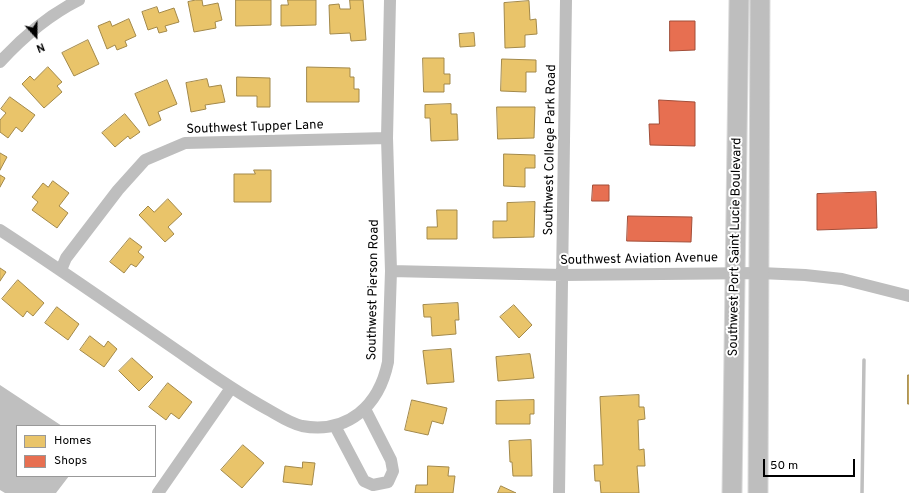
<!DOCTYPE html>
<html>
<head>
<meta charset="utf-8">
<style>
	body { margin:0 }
	#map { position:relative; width:909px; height:493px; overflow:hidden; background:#fff; font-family:Overpass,sans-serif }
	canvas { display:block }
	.legend { position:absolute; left:16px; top:425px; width:140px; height:52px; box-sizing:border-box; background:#fff; border:1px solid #999; margin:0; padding:5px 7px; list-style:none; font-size:12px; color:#000 }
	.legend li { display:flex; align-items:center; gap:8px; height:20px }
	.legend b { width:20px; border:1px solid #999 }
	.north { position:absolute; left:16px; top:16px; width:40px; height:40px; -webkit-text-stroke:3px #fff; paint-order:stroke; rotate:159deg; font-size:11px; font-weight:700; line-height:16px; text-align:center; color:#000 }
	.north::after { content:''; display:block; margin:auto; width:14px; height:18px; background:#000; clip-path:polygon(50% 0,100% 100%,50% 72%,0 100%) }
	.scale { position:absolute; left:763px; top:459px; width:92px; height:18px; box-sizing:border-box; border:2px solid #000; border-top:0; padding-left:5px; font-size:12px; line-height:14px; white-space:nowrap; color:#000; -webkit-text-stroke:3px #fff; paint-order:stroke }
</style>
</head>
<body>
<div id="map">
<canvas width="909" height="493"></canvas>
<ul class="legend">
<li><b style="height:11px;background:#e9c46a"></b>Homes</li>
<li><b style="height:11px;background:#e76f51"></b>Shops</li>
</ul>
<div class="north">N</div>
<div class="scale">50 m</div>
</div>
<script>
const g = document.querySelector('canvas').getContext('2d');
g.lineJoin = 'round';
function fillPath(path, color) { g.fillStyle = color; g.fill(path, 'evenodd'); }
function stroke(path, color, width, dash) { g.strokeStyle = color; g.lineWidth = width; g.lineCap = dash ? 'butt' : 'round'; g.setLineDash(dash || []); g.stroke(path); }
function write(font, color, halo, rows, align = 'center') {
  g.font = font + ' Overpass,sans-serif'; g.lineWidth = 4; g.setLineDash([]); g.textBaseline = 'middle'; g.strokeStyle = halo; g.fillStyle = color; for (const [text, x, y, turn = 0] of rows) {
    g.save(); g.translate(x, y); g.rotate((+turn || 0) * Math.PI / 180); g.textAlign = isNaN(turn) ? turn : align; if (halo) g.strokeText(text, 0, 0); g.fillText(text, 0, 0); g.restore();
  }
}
fillPath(new Path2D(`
	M0 385 62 426H17V476H69L56 493H5L0 490Z`), '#bfbfbf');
const homes = new Path2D(`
	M196 0H202L203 6 218 3 222 20 215 22 216 28 194 32 188 2Z
	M236 0H271V25L236 26Z
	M288 0H316V25L281 26V5H288Z
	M350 0H363L366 40 351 41 350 33 330 34 329 5 339 4 340 9H350Z
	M529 1 530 20 536 19 537 34 525 35V47L505 48 504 3Z
	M157 7 159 13 174 8 179 22 165 26 167 31 159 33 157 27 148 30 142 12Z
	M129 19 136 36 125 41 127 46 117 50 115 45 107 49 98 26 110 21 112 26Z
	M474 33 475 46 460 47 459 34Z
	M88 40 99 64 74 76 62 53Z
	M423 58H444V74H450V84H444V92H424Z
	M502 59 536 60V72H526V92L501 91Z
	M48 67 62 82 57 86 62 92 44 108 22 84 30 76 34 80Z
	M307 67 350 68V77H354V89H359V102H307Z
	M237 77 270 78V107H257V96H237Z
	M207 79 209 87 221 85 225 102 205 105 206 109 191 112 186 83Z
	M167 80 177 104 158 112 161 120 149 126 135 94Z
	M10 97 35 115 22 132 16 127 8 138 0 132V120L6 113 1 109Z
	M451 104V114H457L458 140 431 141 430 118H425V105Z
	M497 107H535L534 138 498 139Z
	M125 114 140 132 130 139 128 136 115 147 102 133Z
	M0 153 7 157 0 170Z
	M504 154 535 155V168H525V187L504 186Z
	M254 170H271V202H234V174H255Z
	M0 175 5 178 0 187Z
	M53 181 69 193 59 206 68 213 57 228 32 210 38 202 32 197 43 183 48 187Z
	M168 199 182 214 168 227 174 234 165 242 139 215 148 206 154 212Z
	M535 202 534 237 493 238V221H507V203Z
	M437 210H457V239H427V227H437Z
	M130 238 142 247 138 252 144 257 136 267 131 264 124 273 110 262Z
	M0 268 6 272 0 281Z
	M18 280 44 303 33 316 27 311 23 317 2 299Z
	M458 303 459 320H455L456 334 432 336 431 317H424L423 305Z
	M514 305 532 325 519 338 500 317Z
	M57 307 79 324 68 340 45 323Z
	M90 336 104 347 108 341 117 349 104 367 80 350Z
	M451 349 454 382 427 384 423 351Z
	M530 354 534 378 498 381 496 357Z
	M132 358 153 377 139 391 119 371Z
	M908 375H909V404H908Z
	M168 383 192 402 179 419 171 413 166 420 149 407Z
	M639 395V407H644L645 419 638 420 639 450 644 449 645 466H637L639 493H601L600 481H595L594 465H603L600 397Z
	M412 400 447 408 443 424 432 421 428 435 405 430Z
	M534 400V414H530V424H496V401Z
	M531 440 532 476H513L512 462H510L509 441Z
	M243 445 264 463 242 488 221 470Z
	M303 462 315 463 312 485 283 482 285 466 302 468Z
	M428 466 449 467 448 476H455L453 493H415L416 485H427Z
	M501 486 516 493H498Z`);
fillPath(homes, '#e9c46a');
stroke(homes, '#a3894a', 1);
const shops = new Path2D(`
	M670 21H695V50L670 51Z
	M659 100 695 102V146L650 145 649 124H659Z
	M593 185H609V201H592Z
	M876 192 877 228 817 230V194Z
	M628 216 692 217 691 242 627 241Z`);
fillPath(shops, '#e76f51');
stroke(shops, '#a24e39', 1);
stroke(new Path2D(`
	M862 493 864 360`), '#bfbfbf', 3.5);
const primary = new Path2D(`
	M732 493 739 0
	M758 493 760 0`);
stroke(primary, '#dbdbdb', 21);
stroke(new Path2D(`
	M0 62C23 37 49 15 79 0
	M0 230C63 271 124 314 185 356 212 375 238 393 267 409 278 415 289 423 302 426 348 434 379 406 388 362L391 271 387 138 390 0
	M61 270 66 258 118 190 145 160 185 143 387 138
	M391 271 563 275 760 273 805 275 842 279 909 296
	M335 426 364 481 373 485 388 482 393 471 391 460 365 409
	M158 493 231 388
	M559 493 566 0`), '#bebebe', 12);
stroke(primary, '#bebebe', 19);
write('13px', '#000', '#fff', [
	["Southwest Tupper Lane",255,128,-2],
	["Southwest College Park Road",551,150,-89],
	["Southwest Port Saint Lucie Boulevard",736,247,-89],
	["Southwest Aviation Avenue",639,260,-1],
	["Southwest Pierson Road",374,290,-89]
]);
</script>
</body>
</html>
